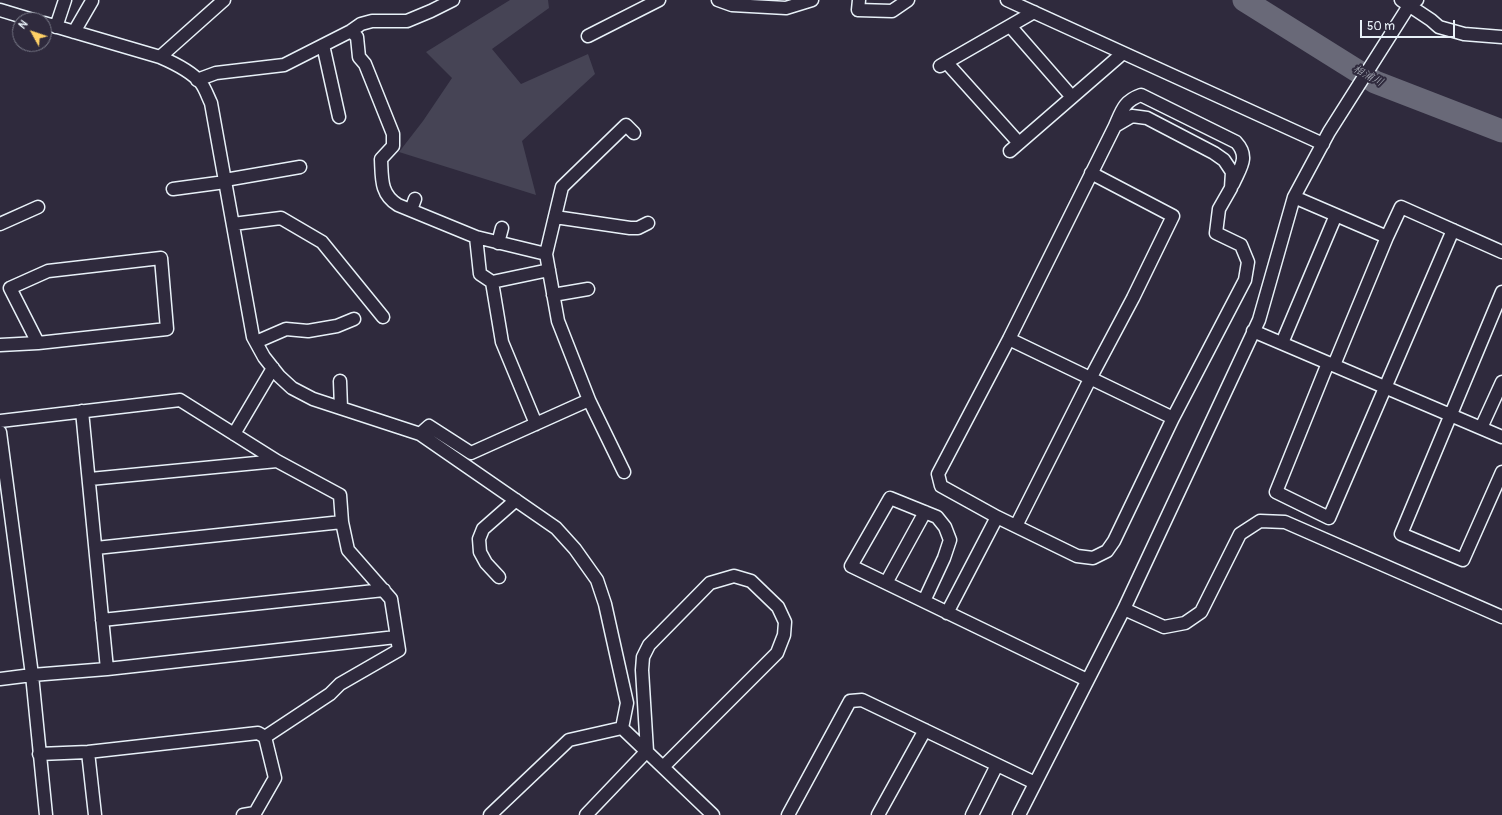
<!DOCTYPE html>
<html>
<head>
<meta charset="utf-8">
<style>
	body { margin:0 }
	#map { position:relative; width:1502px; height:815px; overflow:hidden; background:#2f2a3d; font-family:Pangolin,sans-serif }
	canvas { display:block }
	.north { position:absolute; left:12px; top:12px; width:40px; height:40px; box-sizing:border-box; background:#2f2a3d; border:1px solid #797a88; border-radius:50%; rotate:310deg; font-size:11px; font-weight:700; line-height:16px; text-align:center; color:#e8f1f8 }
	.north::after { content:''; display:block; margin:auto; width:14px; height:18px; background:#ffd166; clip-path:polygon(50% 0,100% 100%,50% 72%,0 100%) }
	.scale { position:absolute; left:1360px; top:20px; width:95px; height:18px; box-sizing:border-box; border:2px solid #e8f1f8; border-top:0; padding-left:5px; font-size:12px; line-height:14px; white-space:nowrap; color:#e8f1f8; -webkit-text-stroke:3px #2f2a3d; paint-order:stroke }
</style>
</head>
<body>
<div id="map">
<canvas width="1502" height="815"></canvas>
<div class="north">N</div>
<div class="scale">50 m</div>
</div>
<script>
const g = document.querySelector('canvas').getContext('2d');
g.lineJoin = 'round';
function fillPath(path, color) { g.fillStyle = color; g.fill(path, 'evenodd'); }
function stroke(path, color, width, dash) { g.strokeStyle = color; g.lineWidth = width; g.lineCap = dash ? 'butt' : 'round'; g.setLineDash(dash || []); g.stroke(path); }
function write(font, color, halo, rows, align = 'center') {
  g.font = font + ' Pangolin,"Klee One",sans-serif'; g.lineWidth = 4; g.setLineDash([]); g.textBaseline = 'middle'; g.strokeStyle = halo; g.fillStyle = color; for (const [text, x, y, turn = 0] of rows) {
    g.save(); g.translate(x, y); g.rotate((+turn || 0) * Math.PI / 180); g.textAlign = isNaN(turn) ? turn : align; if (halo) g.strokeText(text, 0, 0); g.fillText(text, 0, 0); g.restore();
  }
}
fillPath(new Path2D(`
	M510 0H548L549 8 492 49 521 84 588 54 595 74 522 141 536 195 399 152 423 121 452 78 426 52Z`), '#464455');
stroke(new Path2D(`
	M1244 0 1375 82 1502 131`), '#696978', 23);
const minor = new Path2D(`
	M718 0 732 5 786 8 812 0
	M859 0 858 10 892 11 908 0
	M1007 0 1323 144
	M1401 0 1431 20 1439 27 1464 34 1502 37
	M0 10 33 20
	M44 23 160 57C174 63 191 71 201 83 205 88 208 97 211 103L253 337 264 357 279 376 292 388 313 399 420 434 556 528 575 549 597 580 605 604 627 703 622 728 713 815
	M1010 26 1072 97
	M56 27 65 0
	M351 31 357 37 359 57 365 64 393 134V146L381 159C382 178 380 194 398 205L476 237 480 274 492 282
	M74 32 92 1
	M588 36 659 0
	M323 45 339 117
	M160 57 224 0
	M947 63 1019 143
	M940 66 1034 12
	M197 80 216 73 284 65 351 31 361 24 372 21H407L431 11 453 0
	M1132 116 1147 118 1214 153 1224 160 1232 172 1231 188 1219 209 1216 233 1241 245 1248 262 1245 280 1173 418 1114 541 1107 551 1093 558 1077 556 997 517 941 486 938 474 1009 339 1115 126Z
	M1115 126C1122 110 1124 101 1141 95L1236 142C1250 157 1240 168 1233 184
	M1010 151 1123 53
	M225 180 300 167
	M173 189 225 182
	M1294 197 1387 237 1334 365
	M411 210 415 199
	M555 217 630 228H638L648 223
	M0 224 38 207
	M233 224 281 218 322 242 383 317
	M476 237 546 254
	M1387 237 1401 207 1502 252
	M498 243 502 228
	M161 258 167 329 38 343 10 288 48 271Z
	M1502 292 1401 534 1463 560 1502 472
	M553 295 588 289
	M1253 331 1502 437
	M1009 339 1173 418
	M256 342 286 329 308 331 337 326 354 319
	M1282 343 1336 215
	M0 345 38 343
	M1328 363 1276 492 1329 518 1453 230
	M340 381 341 408
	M589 400 558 321 546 254 562 187 626 125 634 133
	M82 411 107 669
	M0 421 180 400 277 461 340 495 342 522 348 550 391 599 399 650 340 684 330 694 265 737
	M536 424 502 342 492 282 549 270
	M1481 428 1502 382
	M0 432 32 675 46 815
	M234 434 273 368
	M420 434 429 426 471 453 589 400 624 472
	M90 479 277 461
	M1016 526 1091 377 1133 298 1173 216 1091 173
	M96 548 342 522
	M499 577 486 563 480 552 479 539 483 529 516 500
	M886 583 925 512
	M924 601 944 558 950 540 945 527 937 517 890 498 851 566 1087 680
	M1124 609 1164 627 1185 623 1201 612 1240 534 1260 521 1285 522 1502 617
	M947 613 997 517
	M102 620 384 590
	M0 679 32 675 107 669 396 637
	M88 752 95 815
	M39 754 88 752 258 733 265 737 275 778 255 813 243 815
	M490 815 569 740 622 728
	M586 815 647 751 642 670 643 657 649 645 710 583 734 576 751 581 778 607 785 622 784 635 777 653 663 767
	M788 815 850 701 862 700 1035 783
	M878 815 925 730
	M972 815 997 765
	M1019 815 1124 609 1259 320 1294 197 1329 132 1405 12 1409 5 1417 0`);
stroke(minor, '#e8f1f8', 15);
stroke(minor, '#2f2a3d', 12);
write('italic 11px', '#afb4be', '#2f2a3d', [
	["相浦川",1368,76,29]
]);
</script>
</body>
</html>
